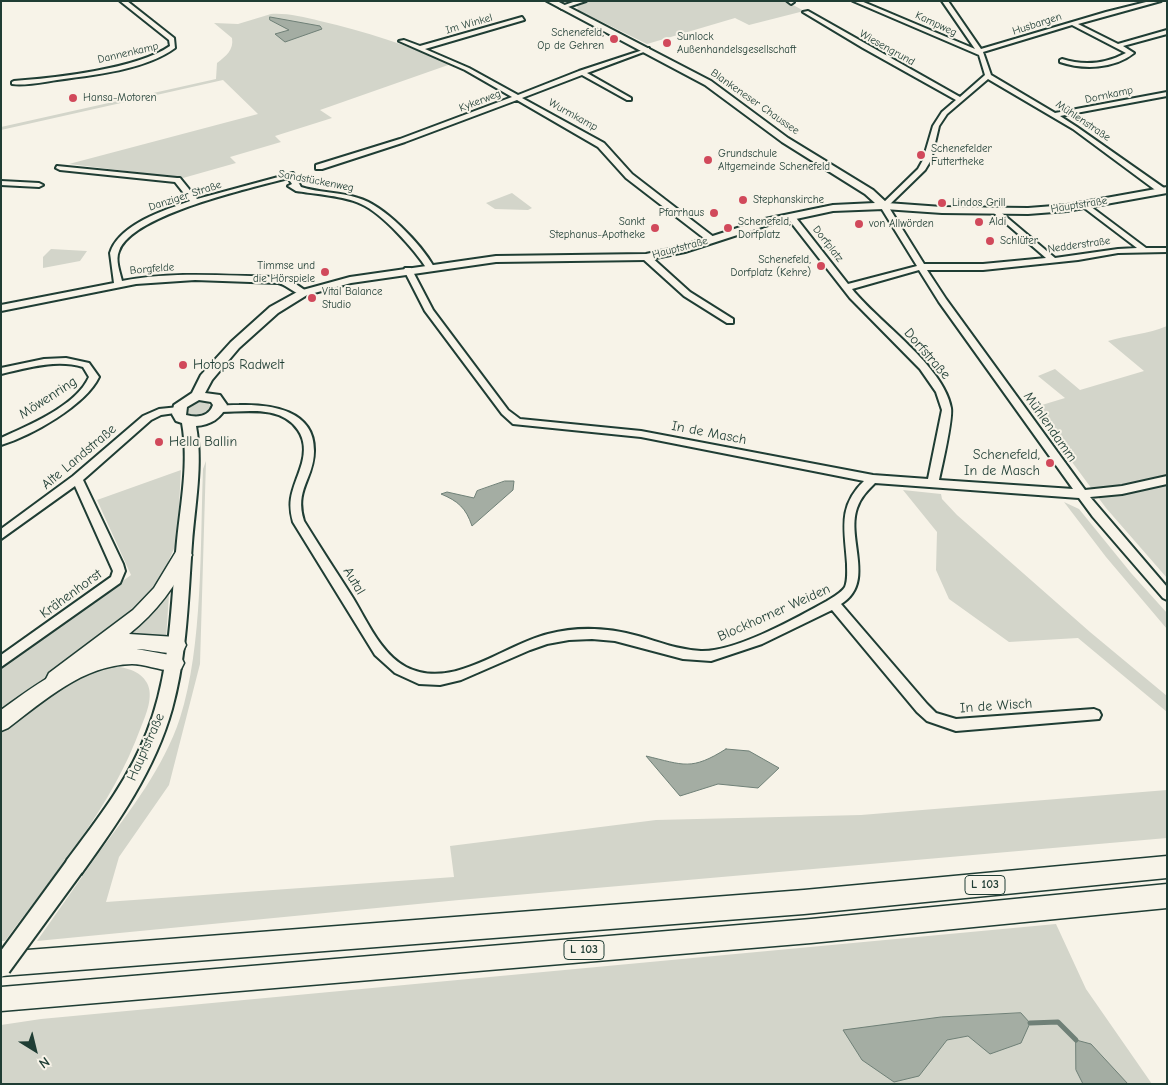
<!DOCTYPE html>
<html>
<head>
<meta charset="utf-8">
<style>
	body { margin:0 }
	#map { position:relative; width:1168px; height:1085px; overflow:hidden; background:#f7f3e8; font-family:"Comic Neue",sans-serif }
	canvas { display:block }
	.frame { position:absolute; inset:0; border:2px solid #1f3d34; pointer-events:none }
	.north { position:absolute; left:10px; top:1025px; width:50px; height:50px; -webkit-text-stroke:4px #f7f3e8; paint-order:stroke; rotate:144deg; font-size:14px; font-weight:700; line-height:20px; text-align:center; color:#1f3d34 }
	.north::after { content:''; display:block; margin:auto; width:18px; height:22px; background:#1f3d34; clip-path:polygon(50% 0,100% 100%,50% 72%,0 100%) }
</style>
</head>
<body>
<div id="map">
<canvas width="1168" height="1085"></canvas>
<div class="frame"></div>
<div class="north">N</div>
</div>
<script>
const g = document.querySelector('canvas').getContext('2d');
g.lineJoin = 'round';
function fillPath(path, color) { g.fillStyle = color; g.fill(path, 'evenodd'); }
function stroke(path, color, width, dash) { g.strokeStyle = color; g.lineWidth = width; g.lineCap = dash ? 'butt' : 'round'; g.setLineDash(dash || []); g.stroke(path); }
function write(font, color, halo, rows, align = 'center') {
  g.font = font + ' "Comic Neue",sans-serif'; g.lineWidth = 4; g.setLineDash([]); g.textBaseline = 'middle'; g.strokeStyle = halo; g.fillStyle = color; for (const [text, x, y, turn = 0] of rows) {
    g.save(); g.translate(x, y); g.rotate((+turn || 0) * Math.PI / 180); g.textAlign = isNaN(turn) ? turn : align; if (halo) g.strokeText(text, 0, 0); g.fillText(text, 0, 0); g.restore();
  }
}
fillPath(new Path2D(`
	M590 1H786L804 11 749 25 735 18 647 44 578 10 577 6Z
	M271 14C287 13 303 17 320 21 365 31 409 46 451 64L320 110 332 118 275 136 281 142 230 157 236 163 183 178 69 164 258 114 223 80 1 130V127L216 79 217 63C226 56 234 50 232 38L214 23 238 24Z
	M512 193 532 208 528 210 495 209 486 203Z
	M51 249 87 251 80 261 43 268V257Z
	M1167 326V578L1106 508 1032 408 1065 398 1038 376 1055 369 1080 390 1144 371 1108 341C1128 335 1148 334 1167 326Z
	M204 400 211 406 206 414 194 416 186 412V407L195 401Z
	M206 461 200 664 169 785 119 857 106 902 454 877 450 846 656 820 861 815 1167 790V838L459 900 37 941C58 911 79 881 100 851 130 811 164 767 180 718 203 645 200 546 203 469Z
	M181 470 177 542 160 580 145 599 123 620 1 712V669L131 575 97 500Z
	M903 490 941 494 942 499 957 515 1090 632 1167 696V712L1078 638 1009 642 949 599 936 570 937 532Z
	M1064 502 1079 509 1131 573 1167 613V629L1106 557Z
	M166 595H169L166 639 124 638Z
	M111 666C124 667 140 670 147 683 154 696 146 715 141 727 112 807 55 873 5 941H1V732C38 702 65 680 111 666Z
	M1056 924 1086 989 1152 1084H1V1025L41 1019Z`), '#d3d5ca');
const water = new Path2D(`
	M270 17 320 26 322 29 285 42 275 34 289 30 270 20Z
	M505 481H514L513 490 472 526C466 508 458 501 441 494L447 492 474 498 477 491Z
	M726 749 749 751 779 768 758 788 718 784 680 796 646 756C684 765 691 771 726 749Z
	M1021 1013 1030 1023 1021 1043 990 1054 968 1036 947 1040 919 1076 894 1082 862 1060 843 1030 941 1017Z
	M1076 1040 1091 1044 1128 1084H1083L1076 1070Z`);
fillPath(water, '#a4ada3');
stroke(water, '#6f8077', 1);
stroke(new Path2D(`
	M1030 1023 1058 1022 1076 1040`), '#6f8077', 5);
const minor = new Path2D(`
	M120 1H127L174 38 175 48C145 70 94 75 57 80 43 82 26 86 12 84V82L14 81C55 78 137 69 170 46L169 40Z
	M576 1H586L562 9 559 7Z
	M787 1H793L794 2 791 4Z
	M853 1H861L975 49 942 1H948L981 49 1106 12 1150 1H1161L1078 24 1118 44 1167 30V34L1123 46 1134 53C1114 69 1083 70 1060 62V60L1062 59C1084 66 1105 64 1126 53L1072 25 983 52 991 75 1055 113 1167 92V96L1060 116 1077 127 1164 188V192H1158L1073 129 988 79 947 114 939 126 931 160 925 170 888 206 924 264H983L1046 258 994 213V209H997L1055 258 1118 249 1137 248 1083 207V203H1086L1146 248H1167V252L1118 253 1078 260 983 270H927L946 299 1085 490 1122 486 1167 476V484L1122 494 1090 497 1167 587V600L1163 598 1093 517 1079 498 875 483C867 491 861 497 857 508 846 539 876 583 841 604L927 704 936 713 956 719 1094 709 1099 711 1101 715 1099 719 956 731 927 721 917 712 832 610 762 644 711 661 683 659 615 641 592 639 569 640 547 644 530 650 461 680 440 685 419 684 395 673 375 655 293 522C286 497 295 487 302 463 305 452 305 440 298 430 281 405 246 412 220 412L217 411 215 409 217 407C224 405 232 405 239 405 271 404 315 410 314 451 314 479 294 489 304 521 320 547 337 573 353 598 367 621 381 654 406 667 453 691 503 645 548 634 578 626 610 628 638 636 659 642 679 650 701 651 736 652 796 618 827 601 833 597 841 593 845 587 848 580 847 571 847 564 845 530 837 507 864 481L641 437 513 424 502 414 425 311 404 270 405 268H411L433 310 508 410 520 419 641 431 873 475 928 479 942 410 936 392 920 369 850 298 786 216 793 214 848 284 917 266 880 206 918 169 923 160 933 126 942 112 956 100 863 48 803 12 808 11 960 97 985 75 979 55ZM919 270 939 302 1073 489 939 480C942 466 953 419 951 408 944 366 878 322 852 289Z
	M522 17 524 20 425 49 469 68 518 95 579 71 649 48V50L587 73 631 98V100H627L582 75 522 98 604 143 632 174 715 238V242H709L626 178 598 147 517 100 405 142 322 169H316V165L400 139 512 97 465 70 399 41 404 40 420 46Z
	M57 166 177 178H180L197 199 293 173 301 187C320 193 340 192 358 198 384 205 421 244 434 267L433 269H427C415 250 382 213 361 204 345 196 315 194 296 191L288 186 292 184 288 178C252 188 132 214 119 251 115 260 120 272 122 281 173 271 226 276 278 277L290 280 306 291V295C296 296 288 285 278 283L195 280 136 284 1 311V305L114 283 110 253C119 224 165 210 190 201L175 182 60 170 56 168Z
	M1 181 39 183 43 185 39 187 1 185Z
	M643 255H649L690 292 733 319V323H727L684 296 643 259Z
	M66 358 89 363 99 377C86 405 31 436 1 445V438C29 425 76 406 89 377L83 367C56 359 28 368 1 374V368L44 359Z
	M179 407 182 408 184 410 182 412 161 415 151 420 83 480 123 564 125 571 120 583 1 667V655L111 577 113 571 75 486 1 539V529L73 476 143 416 159 409Z`);
const secondary = new Path2D(`
	M547 1H557L711 81 788 138 873 190 887 203 942 207 1028 208 1067 205 1167 187V193L1067 211 1028 214 942 213 884 209 833 211 768 225 685 252 646 260 496 262 351 283 307 295 278 313 239 348 212 380 205 393 220 395 227 405C221 419 210 425 196 426 203 464 195 504 192 543 188 598 187 655 172 709 155 770 118 823 81 874L74 877 67 874 64 867 67 860C97 820 129 779 147 732 171 672 171 604 177 541 181 502 189 462 182 423L176 421 172 414 174 405 192 393 201 375 231 342 270 307 299 291 350 277 496 256 646 254 679 247 765 219 833 205 875 203 865 194 782 142 705 85ZM199 400 211 402 213 405C209 417 197 418 186 415L187 407Z`);
const primary = new Path2D(`
	M183 548 189 550 192 555C175 586 157 612 129 634L176 637 183 639 186 645 183 651C168 656 151 649 136 649 104 649 86 667 63 685L56 687 49 685 46 679 49 673 133 610 154 588 177 550Z`);
const trunk = new Path2D(`
	M131 648 181 657 184 663 181 669C166 674 148 664 132 664 83 665 45 700 8 728L1 731V710C42 680 80 653 131 648Z
	M1167 856V878L804 914 1 976V952L804 890Z
	M1167 884V908L811 943 1 1011V987L811 919Z`);
stroke(minor, '#1f3d34', 4);
stroke(secondary, '#1f3d34', 4);
stroke(primary, '#1f3d34', 3);
stroke(trunk, '#1f3d34', 3);
fillPath(minor, '#f7f3e8');
fillPath(secondary, '#f7f3e8');
fillPath(primary, '#f7f3e8');
fillPath(trunk, '#f7f3e8');
const secondaryBridge = new Path2D(`
	M1 967 74 867`);
stroke(secondaryBridge, '#1f3d34', 23, []);
stroke(secondaryBridge, '#f7f3e8', 19);
for (const [x, y, r, color] of [
	[614,39,5,"#d1495b"],
	[667,43,5,"#d1495b"],
	[73,98,5,"#d1495b"],
	[921,155,5,"#d1495b"],
	[708,160,5,"#d1495b"],
	[743,200,5,"#d1495b"],
	[942,203,5,"#d1495b"],
	[714,213,5,"#d1495b"],
	[979,222,5,"#d1495b"],
	[859,224,5,"#d1495b"],
	[655,228,5,"#d1495b"],
	[728,228,5,"#d1495b"],
	[990,241,5,"#d1495b"],
	[821,266,5,"#d1495b"],
	[325,272,5,"#d1495b"],
	[312,298,5,"#d1495b"],
	[183,365,5,"#d1495b"],
	[159,442,5,"#d1495b"],
	[1050,463,5,"#d1495b"]
]) { const dot = new Path2D(); dot.arc(x, y, r, 0, 2 * Math.PI); g.fillStyle = color; g.fill(dot); stroke(dot, '#f7f3e8', 2); }
write('11px', '#1f3d34', '#f7f3e8', [
	["Im Winkel",469,24,-16],
	["Kampweg",936,24,25],
	["Husbargen",1037,24,-18],
	["Wiesengrund",887,48,29],
	["Dannenkamp",128,53,-13],
	["Dornkamp",1109,95,-12],
	["Kykerweg",480,101,-21],
	["Blankeneser Chaussee",755,102,35],
	["Wurmkamp",573,115,29],
	["Mühlenstraße",1083,121,34],
	["Sandstückenweg",316,181,11],
	["Danziger Straße",185,196,-18],
	["Hauptstraße",1079,205,-9],
	["Dorfplatz",828,244,52],
	["Nedderstraße",1079,245,-8],
	["Hauptstraße",680,248,-15],
	["Borgfelde",152,269,-5]
]);
write('11px', '#1f3d34', '#f7f3e8', [
	["Schenefeld,",604,33,"right"],
	["Op de Gehren",604,46,"right"],
	["Sunlock",677,37],
	["Außenhandelsgesellschaft",677,50],
	["Hansa-Motoren",83,98],
	["Schenefelder",931,149],
	["Futtertheke",931,162],
	["Grundschule",718,154],
	["Altgemeinde Schenefeld",718,167],
	["Stephanskirche",753,200],
	["Lindos Grill",952,203],
	["Pfarrhaus",704,213,"right"],
	["Sankt",645,222,"right"],
	["Stephanus-Apotheke",645,235,"right"],
	["Schenefeld,",738,222],
	["Dorfplatz",738,235],
	["Aldi",989,222],
	["von Allwörden",869,224],
	["Schlüter",1000,241],
	["Schenefeld,",811,260,"right"],
	["Dorfplatz (Kehre)",811,273,"right"],
	["Timmse und",315,266,"right"],
	["die Hörspiele",315,279,"right"],
	["Vital Balance",322,292],
	["Studio",322,305]
], 'left');
for (const [x, y, w] of [
	[985,885,40],
	[584,950,40]
]) { const box = new Path2D(); box.roundRect(x - w / 2, y - 9.5, w, 19, 4); g.fillStyle = '#f7f3e8'; g.fill(box); stroke(box, '#1f3d34', 1); }
write('bold 12px', '#1f3d34', null, [
	["L 103",985,885],
	["L 103",584,950]
]);
write('14px', '#1f3d34', '#f7f3e8', [
	["Dorfstraße",927,354,49],
	["Möwenring",48,398,-33],
	["Mühlendamm",1050,427,55],
	["In de Masch",709,433,11],
	["Alte Landstraße",79,457,-40],
	["Autal",354,581,59],
	["Krähenhorst",71,594,-36],
	["Blockhorner Weiden",774,613,-24],
	["In de Wisch",996,706,-4],
	["Hauptstraße",146,747,-66]
]);
write('14px', '#1f3d34', '#f7f3e8', [
	["Hotops Radwelt",193,365],
	["Hella Ballin",169,442],
	["Schenefeld,",1040,455,"right"],
	["In de Masch",1040,471,"right"]
], 'left');
</script>
</body>
</html>
